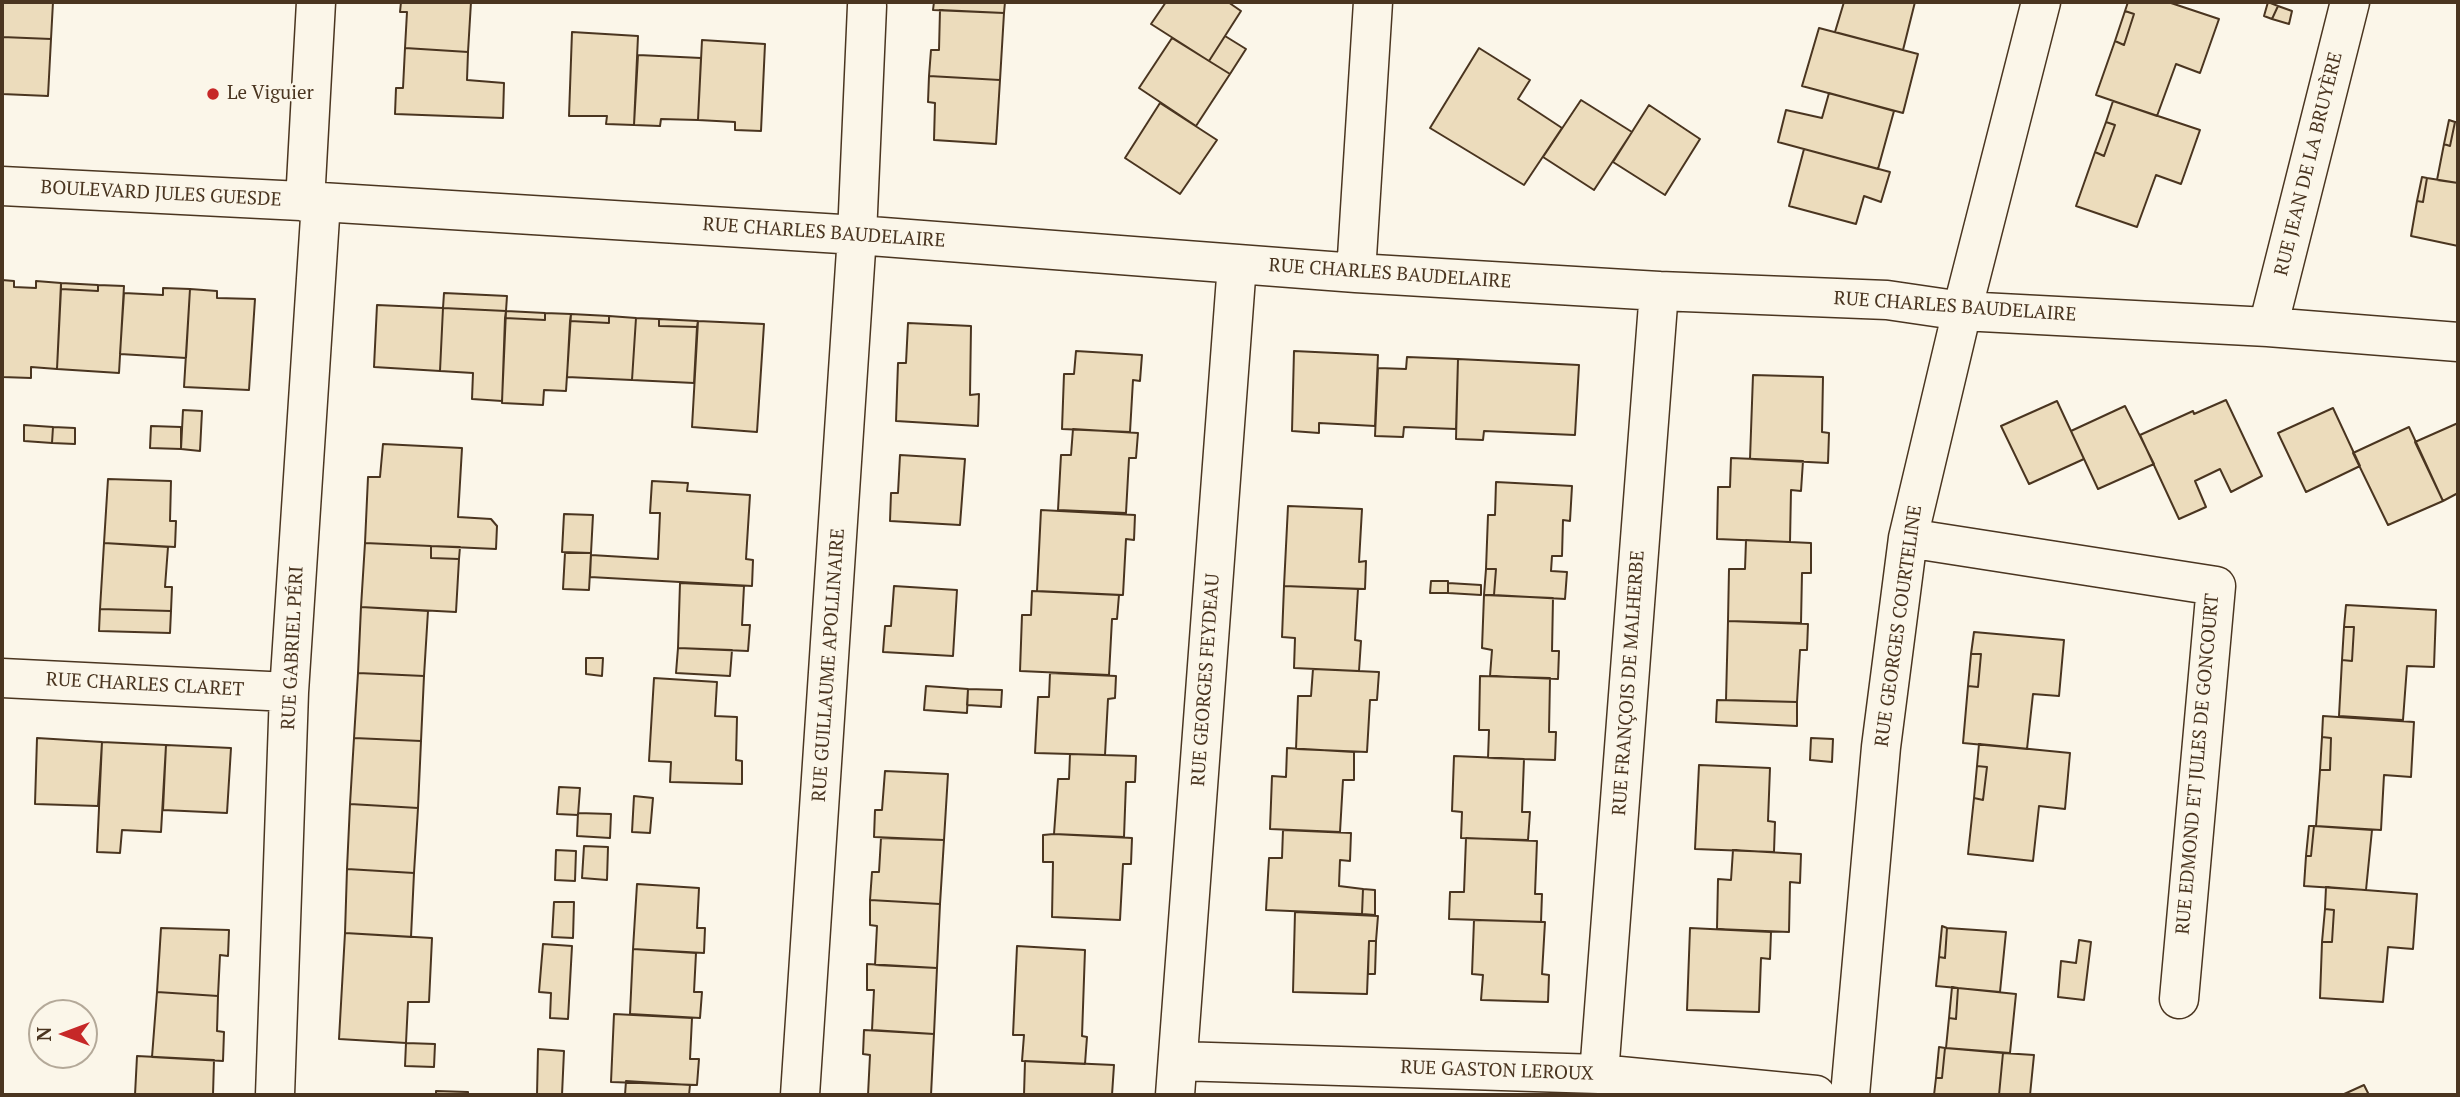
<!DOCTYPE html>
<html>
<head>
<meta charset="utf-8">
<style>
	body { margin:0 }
	#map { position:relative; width:2460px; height:1097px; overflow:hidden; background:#fbf6e9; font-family:"PT Serif",serif }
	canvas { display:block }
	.frame { position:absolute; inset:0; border:4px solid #4a3520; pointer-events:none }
	.north { position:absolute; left:28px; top:999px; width:70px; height:70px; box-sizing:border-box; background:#fbf6e9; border:2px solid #b4a999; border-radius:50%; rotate:270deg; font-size:19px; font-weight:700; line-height:28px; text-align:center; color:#4a3520 }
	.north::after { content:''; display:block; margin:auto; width:24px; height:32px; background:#c62828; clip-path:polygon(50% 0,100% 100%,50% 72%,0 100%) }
</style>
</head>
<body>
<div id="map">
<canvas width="2460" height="1097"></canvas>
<div class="frame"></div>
<div class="north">N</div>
</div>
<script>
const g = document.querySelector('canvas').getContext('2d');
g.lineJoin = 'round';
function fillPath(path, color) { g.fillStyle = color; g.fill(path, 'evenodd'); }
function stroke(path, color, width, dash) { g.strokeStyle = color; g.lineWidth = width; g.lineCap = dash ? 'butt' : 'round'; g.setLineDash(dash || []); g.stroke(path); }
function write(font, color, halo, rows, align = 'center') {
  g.font = font + ' "PT Serif",serif'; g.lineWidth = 5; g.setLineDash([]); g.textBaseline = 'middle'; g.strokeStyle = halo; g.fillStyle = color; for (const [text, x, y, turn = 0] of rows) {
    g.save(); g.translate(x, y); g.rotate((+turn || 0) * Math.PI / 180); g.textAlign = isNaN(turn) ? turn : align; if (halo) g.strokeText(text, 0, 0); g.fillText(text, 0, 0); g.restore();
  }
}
const building = new Path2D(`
	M2 2H53L51 39 2 37Z
	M401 2H471L468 52 405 48 407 12H400Z
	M934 2H1005L1004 13 933 10Z
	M1166 2H1228L1241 11 1209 61 1151 24Z
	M1844 2H1915L1903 50 1835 32Z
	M2128 2H2168L2219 19 2200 73 2176 64 2157 116 2096 95 2115 41 2124 45 2134 14 2125 11Z
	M2268 2 2278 6 2272 19 2264 16Z
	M2278 6 2292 11 2289 24 2272 19Z
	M940 10 1004 13 1000 80 929 76 931 50H939Z
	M2125 11 2134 14 2124 45 2115 41Z
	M1819 28 1918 54 1903 113 1802 86Z
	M572 32 638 36 634 125 606 124 607 116H569Z
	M1225 36 1246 49 1230 74 1209 61Z
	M2 37 51 39 48 96 2 94Z
	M1172 38 1230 74 1196 126 1139 88Z
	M702 40 765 44 761 131 735 130V122L698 120Z
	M405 48 468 52 467 80 504 83 503 118 395 114 396 88H403Z
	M1479 48 1530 80 1518 99 1562 128 1524 185 1430 128Z
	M638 55 701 58 698 120 661 119 660 126 634 125Z
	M929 76 1000 80 996 144 934 140 935 103 928 102Z
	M1829 93 1894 111 1878 169 1778 142 1786 110 1822 118Z
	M1581 100 1632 132 1594 190 1543 157Z
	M2113 101 2200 130 2181 184 2156 175 2137 227 2076 206 2095 152 2104 156 2115 125 2106 122Z
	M1160 103 1217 140 1180 194 1125 158Z
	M1649 105 1700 139 1665 195 1613 162Z
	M2449 120 2455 122 2450 146 2444 144Z
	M2106 122 2115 125 2104 156 2095 152Z
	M2455 122H2458V183L2437 180 2444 144 2450 146Z
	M1804 149 1890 172 1881 202 1864 196 1856 224 1789 206Z
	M2422 177 2427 178 2423 202 2417 201Z
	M2427 178 2458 183V246L2411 236 2417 201 2423 202Z
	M2 280 14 281V287L36 288V281L61 283 57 369 31 367V378L2 377Z
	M61 283 98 285V291L61 289Z
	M98 285 124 286 119 373 57 369 61 289 98 291Z
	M163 288 190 289 186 358 120 354 124 293 163 295Z
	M190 289 217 291V298L255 299 249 390 184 387Z
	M444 293 507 296 506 311 443 308Z
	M377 305 443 308 440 371 374 367Z
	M443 308 506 311 502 401 472 399 473 373 440 371Z
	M506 311 545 313V320L505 318Z
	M545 313 571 314 566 391 544 390 543 405 502 403 505 318 545 320Z
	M571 314 609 316V323L570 321Z
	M609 316 636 318 632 380 567 377 570 321 609 323Z
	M636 318 659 319V326L697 327 694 383 632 380Z
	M659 319 698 321 697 327 659 326Z
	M698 321 764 324 757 432 692 427Z
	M908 323 971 326 970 395 979 394 978 426 896 421 898 363H906Z
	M1076 351 1142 355 1140 381 1133 380 1130 432 1062 429 1064 374H1074Z
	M1294 351 1378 355 1375 426 1319 423V433L1292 431Z
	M1407 357 1458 359 1456 429 1404 427 1403 437 1375 436 1378 368 1406 369Z
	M1458 359 1579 365 1575 435 1484 431 1483 440 1456 439Z
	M1753 375 1823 377 1822 432 1829 433 1828 463 1750 459Z
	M2226 400 2262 476 2231 492 2220 469 2195 481 2206 507 2179 519 2140 435 2193 411 2194 414Z
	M2057 401 2084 459 2029 484 2001 426Z
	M2125 406 2154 464 2098 489 2071 431Z
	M2333 408 2360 466 2306 492 2278 433Z
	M183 410 202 411 200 451 181 449Z
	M2458 423V493L2443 501 2415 442Z
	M24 425 53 427 52 443 24 441Z
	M151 426 181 427V449L150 448Z
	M53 427 75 428V444L52 443Z
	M2409 427 2443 501 2388 525 2353 453Z
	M1073 429 1138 433 1136 458H1129L1126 513 1058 510 1061 455H1071Z
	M383 444 462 448 458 517 491 519 497 526 496 549 365 543 368 477H380Z
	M900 455 965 459 960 525 890 521 891 493H898Z
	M1731 458 1803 461 1801 491 1791 490 1790 542 1717 539 1718 487H1730Z
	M108 479 171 481 170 521H176L175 547 104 543Z
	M652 481 688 483 687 491 750 495 746 559 753 560 752 586 590 577 591 555 658 559 660 513H650Z
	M1496 482 1572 486 1570 521 1563 520 1562 556H1552L1551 571 1567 572 1565 599 1494 595 1496 569H1486L1488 515H1495Z
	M1288 506 1362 509 1359 562 1366 561 1365 589 1284 586Z
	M1041 510 1135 515 1134 540 1126 539 1123 595 1037 591Z
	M564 514 593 515 591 553 562 552Z
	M1746 540 1811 543V573H1802L1801 623 1728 621 1729 569H1745Z
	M104 543 168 547 165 587H172L171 611 100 609Z
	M365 543 431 546V558L459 559 456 612 361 607Z
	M431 546 460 547 459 559 431 558Z
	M565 553H591L589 590 563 589Z
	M1486 569H1496L1494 595H1484Z
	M1431 581H1448V593H1430Z
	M680 583 744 586 742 625H750L748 651 678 648Z
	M1448 583 1481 585V595L1448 593Z
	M894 586 957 590 953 656 883 652 885 626H891Z
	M1284 586 1358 589 1355 640 1361 641 1359 671 1294 668 1295 638 1282 637Z
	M1032 591 1119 595 1117 619H1112L1109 675 1020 671 1022 615H1031Z
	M1484 595 1553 598 1552 651H1559L1558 679 1490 676 1492 650 1482 648Z
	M2346 605 2436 610 2434 667 2407 666 2403 720 2339 716 2342 660 2352 661 2354 627H2344Z
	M361 607 428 611 424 676 358 673Z
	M100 609 171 611 170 633 99 631Z
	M1728 621 1808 624 1807 650H1800L1797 702 1726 700Z
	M2344 627H2354L2352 661 2342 660Z
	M1974 632 2064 640 2059 696 2033 694 2027 749 1963 743 1968 686 1978 687 1981 654H1971Z
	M678 648 732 650 730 676 676 673Z
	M1971 654H1981L1978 687 1968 686Z
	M586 658H603L602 676 586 674Z
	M1313 669 1379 672 1377 700H1370L1367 752 1296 749 1298 696H1311Z
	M358 673 424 676 421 741 354 738Z
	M1050 673 1116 676 1115 698 1108 699 1105 755 1035 753 1038 697H1049Z
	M1480 676 1550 678 1549 732H1556L1555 760 1488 758 1489 730H1479Z
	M654 678 717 682 715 716 737 717 736 760 742 761V784L670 782 671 762 649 761Z
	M926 686 968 689 967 713 924 710Z
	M968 689 1002 690 1001 707 967 705Z
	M1717 700 1797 702V726L1716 722Z
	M2323 716 2414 722 2411 777 2384 775 2381 830 2316 826 2320 770H2330L2331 738 2322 737Z
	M2322 737 2331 738 2330 770H2320Z
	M37 738 102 742 98 806 35 804Z
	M354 738 421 741 418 808 350 804Z
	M1811 738 1833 739 1832 762 1810 760Z
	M102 742 166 745 161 832 122 830 120 853 97 852Z
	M1979 744 2070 753 2065 809 2039 806 2033 861 1968 854 1974 798 1983 800 1987 767 1977 766Z
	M166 745 231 748 227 813 163 810Z
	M1287 748 1354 752V780H1343L1340 832 1270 829 1272 776 1286 777Z
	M1070 754 1136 756 1135 782H1126L1124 837 1054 834 1058 779H1069Z
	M1454 756 1524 759 1522 812H1530L1528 840 1461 838 1462 812 1452 811Z
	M1699 765 1770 768 1768 821 1775 822 1774 852 1695 849Z
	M1977 766 1987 767 1983 800 1974 798Z
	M885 771 948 774 944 840 874 837 875 810H882Z
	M559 787 580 788 578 815 557 814Z
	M634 796 653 798 650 833 632 832Z
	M350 804 418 808 414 873 347 869Z
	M578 813 611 814 610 838 577 836Z
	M2309 826H2314L2311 856H2306Z
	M2314 826 2372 830 2366 890 2304 886 2306 856H2311Z
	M1283 830 1351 833 1350 861 1340 860 1339 886 1363 889 1362 914 1266 910 1269 858H1282Z
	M1054 834 1132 838 1131 864H1123L1120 920 1052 917 1053 862H1043V835Z
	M881 838 944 840 940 904 870 900 872 872H879Z
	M1466 838 1537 841 1535 894H1542L1541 922 1449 919 1450 892H1464Z
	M584 846 608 847 607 880 582 878Z
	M556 850 576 851 575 881 555 880Z
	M1733 850 1801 854 1800 883 1790 882 1789 932 1717 929 1718 879 1731 880Z
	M347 869 414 873 411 937 345 933Z
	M637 884 699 888 697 928H705L704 953 633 949Z
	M2326 887 2417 894 2413 949 2388 947 2383 1002 2320 998 2322 942H2332L2334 910 2325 909Z
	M1363 889 1375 890V915L1362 914Z
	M870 900 940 904 937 968 875 965 877 926 870 925Z
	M554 902H574L573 938 552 937Z
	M2325 909 2334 910 2332 942H2322Z
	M1295 912 1378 916 1376 941H1369L1367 994 1293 992Z
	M1474 920 1545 922 1542 974 1549 975 1548 1002 1481 1000 1483 975 1472 974Z
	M1942 926 1947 928 1945 958 1939 957Z
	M161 928 229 930 228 956 220 955 218 996 157 992Z
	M1690 928 1771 932 1770 959 1761 958 1759 1012 1687 1010Z
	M1947 928 2006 932 2000 992 1936 986 1939 957 1945 958Z
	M345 933 432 938 429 1002H408L406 1043 339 1039Z
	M2079 940 2091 942 2084 1000 2058 997 2061 961 2076 963Z
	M1369 941H1376L1375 974H1368Z
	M543 944 572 946 568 1019 550 1018 551 993 539 992Z
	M1017 946 1085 950 1082 1036 1087 1037 1085 1064 1022 1061 1024 1035H1013Z
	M633 949 696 953 694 992H702L700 1018 630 1014Z
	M867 964 937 968 934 1034 872 1030 874 990H867Z
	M1952 987 1958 988 1956 1019 1949 1018Z
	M1958 988 2016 994 2010 1053 1946 1048 1949 1018 1956 1019Z
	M157 992 218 996 217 1031 224 1032 223 1061 152 1057Z
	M614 1014 692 1018 690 1059H699L697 1085 611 1082Z
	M864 1030 934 1034 931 1095H868L870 1055 863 1054Z
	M406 1043 435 1044 434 1067 405 1066Z
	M1939 1047 1945 1048 1942 1078H1936Z
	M1945 1048 2003 1053 1999 1095H1934L1936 1078H1942Z
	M538 1049 564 1051 562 1095H537Z
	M2003 1053 2034 1055 2030 1095H1999Z
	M137 1056 214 1060 213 1095H135Z
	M1025 1061 1114 1065 1112 1095H1024Z
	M626 1081 690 1085 689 1095H625Z
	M2364 1085 2369 1095H2342Z
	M436 1091 468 1092V1095H436Z`);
fillPath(building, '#ecdcbc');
stroke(building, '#4a3520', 2);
const minor = new Path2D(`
	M2 186 321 202 857 235 1356 273 1659 291 1887 300 1962 311 2268 327 2458 342
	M305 202 316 2
	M1356 273 1373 2
	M2268 327 2350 2
	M1908 538 2216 586 2179 999
	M2 678 289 692
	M1178 1061 1599 1074 1816 1095
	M1599 1074 1659 291
	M275 1095 289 692 321 202
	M800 1095 857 235 867 6
	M1175 1095 1237 264
	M1850 1095 1881 747 1908 538 1962 311 2041 2`);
stroke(minor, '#4a3520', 41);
stroke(minor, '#fbf6e9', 38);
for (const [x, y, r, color] of [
	[213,94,7,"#c62828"]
]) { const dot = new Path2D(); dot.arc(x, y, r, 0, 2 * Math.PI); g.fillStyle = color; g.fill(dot); stroke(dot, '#fbf6e9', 2.5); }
write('19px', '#4a3520', '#fbf6e9', [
	["Le Viguier",227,94]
], 'left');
write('19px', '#4a3520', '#fbf6e9', [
	["RUE JEAN DE LA BRUYÈRE",2309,164,-76],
	["BOULEVARD JULES GUESDE",161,194,3],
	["RUE CHARLES BAUDELAIRE",824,233,4],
	["RUE CHARLES BAUDELAIRE",1390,274,4],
	["RUE CHARLES BAUDELAIRE",1955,307,4],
	["RUE GEORGES COURTELINE",1899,626,-82],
	["RUE GABRIEL PÉRI",293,648,-87],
	["RUE GUILLAUME APOLLINAIRE",829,665,-86],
	["RUE GEORGES FEYDEAU",1206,680,-86],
	["RUE FRANÇOIS DE MALHERBE",1629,683,-86],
	["RUE CHARLES CLARET",145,685,3],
	["RUE EDMOND ET JULES DE GONCOURT",2198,764,-85],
	["RUE GASTON LEROUX",1497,1071,2]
]);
</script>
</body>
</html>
